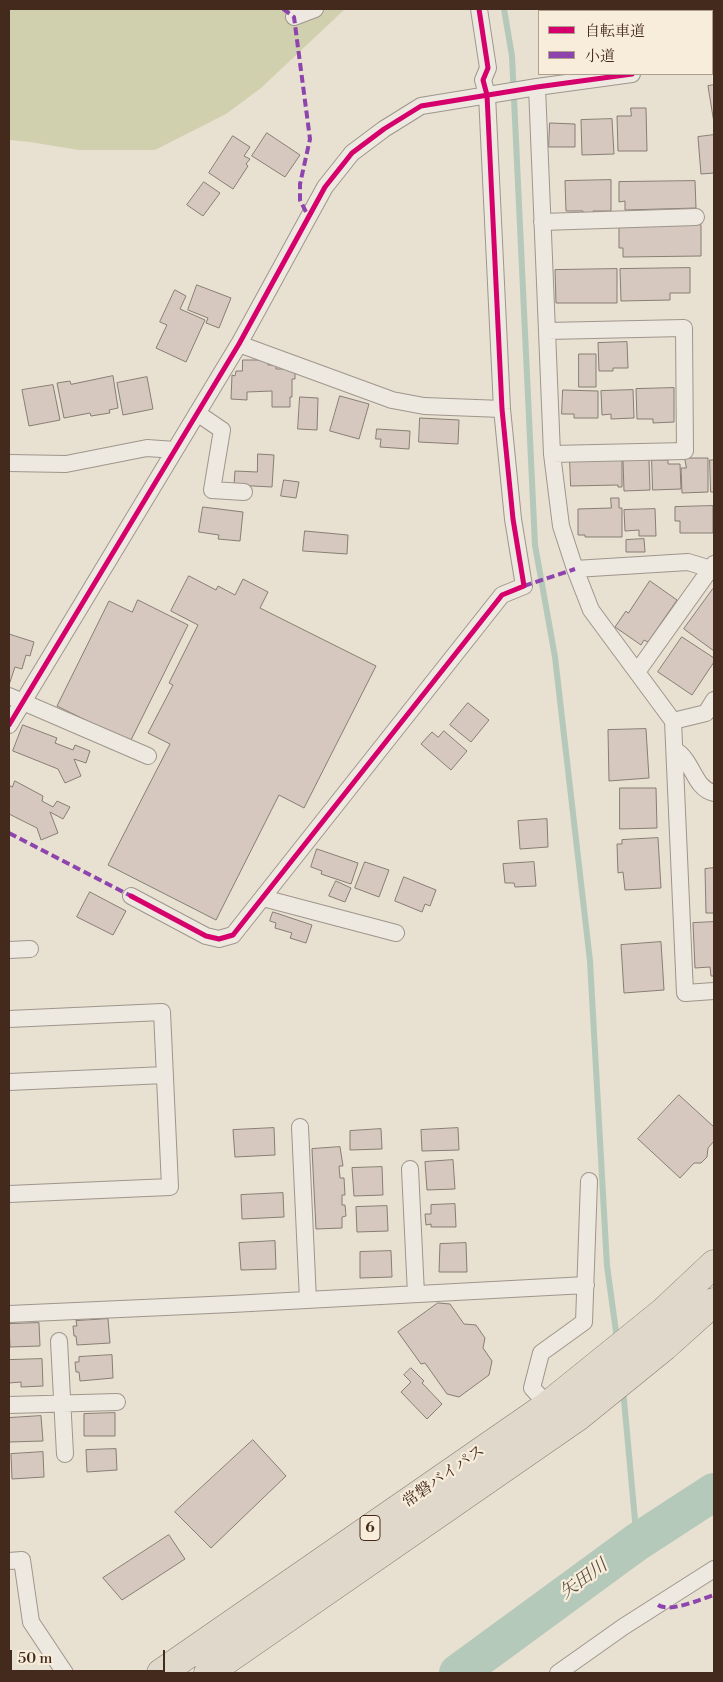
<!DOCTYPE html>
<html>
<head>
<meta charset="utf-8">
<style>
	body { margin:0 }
	#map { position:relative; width:723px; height:1682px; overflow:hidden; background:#e8e0d0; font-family:"Libre Bodoni","Noto Serif JP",serif }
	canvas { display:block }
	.frame { position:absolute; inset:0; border:10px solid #442a1c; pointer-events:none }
	.legend { position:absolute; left:538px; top:10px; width:175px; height:65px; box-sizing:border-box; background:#f7edda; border:1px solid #af9f8e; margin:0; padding:6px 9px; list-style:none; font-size:15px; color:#442a1c }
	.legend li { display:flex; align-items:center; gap:10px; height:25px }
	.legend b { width:25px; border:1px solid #af9f8e }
	.scale { position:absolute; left:10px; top:1650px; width:155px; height:22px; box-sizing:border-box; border:2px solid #442a1c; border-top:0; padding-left:6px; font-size:15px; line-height:18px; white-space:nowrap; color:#442a1c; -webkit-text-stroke:4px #f7edda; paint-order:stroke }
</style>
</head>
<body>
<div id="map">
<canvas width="723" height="1682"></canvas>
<div class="frame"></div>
<ul class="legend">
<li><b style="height:6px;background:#d6006c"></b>自転車道</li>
<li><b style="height:6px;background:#8e44ad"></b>小道</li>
</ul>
<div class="scale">50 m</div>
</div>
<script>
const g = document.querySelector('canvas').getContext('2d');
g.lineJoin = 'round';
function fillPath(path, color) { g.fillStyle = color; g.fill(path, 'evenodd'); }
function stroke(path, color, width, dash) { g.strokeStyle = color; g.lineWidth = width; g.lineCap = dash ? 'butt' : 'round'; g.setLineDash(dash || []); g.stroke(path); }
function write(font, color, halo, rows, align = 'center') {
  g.font = font + ' "Libre Bodoni","Noto Serif JP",serif'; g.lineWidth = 4.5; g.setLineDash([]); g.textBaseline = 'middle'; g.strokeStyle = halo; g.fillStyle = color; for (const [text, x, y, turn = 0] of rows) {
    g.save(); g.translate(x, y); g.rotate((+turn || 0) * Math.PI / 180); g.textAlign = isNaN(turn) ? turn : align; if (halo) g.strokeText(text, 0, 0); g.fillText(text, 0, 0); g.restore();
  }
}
fillPath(new Path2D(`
	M9 9H345L261 88 226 114 155 150H79L30 142 9 140Z`), '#d1d0ae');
stroke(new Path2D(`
	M504 9 512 56 535 545 555 657 590 961 607 1266 617 1339
	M623 1389 637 1542`), '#b4c9b9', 6);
stroke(new Path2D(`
	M458 1673 637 1542 714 1492`), '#b4c9b9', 38);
const building = new Path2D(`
	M592 9H631L632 11H592Z
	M692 9H714V33L712 34V11H693Z
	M714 85V123L708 86Z
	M631 108H646L647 151H618L617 116H631Z
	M612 119 614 154 582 155 581 120Z
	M550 123 575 124V147H549Z
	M267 133 300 155 285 177 252 156Z
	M714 135V173L701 174 698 137Z
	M233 136 250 147 244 156 250 159 246 164 248 166 233 189 209 173Z
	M611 180V211H593L594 215 583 216V211H566L565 181Z
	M695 181 696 208 625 210V201L619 202V182Z
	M204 182 220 193 203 216 187 205Z
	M701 225V256L623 257V248H619V226Z
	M690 268V293H670V300L621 301 620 269Z
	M617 269V303H556L555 270Z
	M197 285 231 298 219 328 206 323 208 318 188 310Z
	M175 290 186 296 180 309 205 320 186 362 156 348 167 325 160 322Z
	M627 342 628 368H613V371H599L598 343Z
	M579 354H596V387H579Z
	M243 360H268V365H276V369H295V379H292V397H290V407H272V391L247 392V400L231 399 232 375 235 376 236 371H242Z
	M113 376 118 408 109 410 110 413 91 416 90 413 64 418 57 383 70 381 71 384Z
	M147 377 153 409 123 415 117 383Z
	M53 385 60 420 29 426 22 390Z
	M674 388V422L653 423V419H637L636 389Z
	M563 390 598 391V418H574V414H562Z
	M633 390 634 418 611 419V414L602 415 601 391Z
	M340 396 369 404 359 439 330 431Z
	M300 397 318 398 317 430 298 429Z
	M420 418 459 420 458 444 419 442Z
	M377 429 410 431 409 449 380 447 381 439H376Z
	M258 454 274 455 272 487 234 485 235 471 257 472Z
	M685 458H708V492L682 493 681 468H686Z
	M570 460H622V487H618V485L571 486Z
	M649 460 650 490 624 491 623 461Z
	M652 460H668V464H680L681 489 653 490Z
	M710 460H714V492H711Z
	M284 480 299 482 296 498 281 496Z
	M611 498H619V508H622V537H585V535H578V509L611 508Z
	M713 506V533H680V521H675V507Z
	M203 507 243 512 240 541 218 539 219 535 199 532Z
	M655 509 656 536H639V530L625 531 624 510Z
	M305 531 348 535 347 554 303 551Z
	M644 539 645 552H626V540Z
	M189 576 216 590 218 586 235 595 243 579 268 592 260 608 376 666 304 808 279 795 216 920 108 865 170 744 148 733 173 685 169 683 198 625 171 611Z
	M650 581 677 600 648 642 644 640 641 645 615 627 626 611 628 613Z
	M713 589 714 590V651L684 629Z
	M138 600 188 625 130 742 57 706 109 601 132 612Z
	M9 634 34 642 30 656 26 655 22 669 15 667 9 685Z
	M682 637 714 658V662L692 695 658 672Z
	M468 703 489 720 471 742 450 725Z
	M23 725 57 738 55 743 73 750 75 745 90 751 86 763 74 759 81 776 65 783 58 769 13 751Z
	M646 729 649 778 609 781 608 730Z
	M444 731 467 751 451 770 421 744 432 732 438 737Z
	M15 781 43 796 42 801 53 807 57 801 70 807 63 819 50 812 58 833 41 840 37 828 9 814V785L12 787Z
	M620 788H656L657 828 620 829Z
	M547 819 548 847 520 849 518 821Z
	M658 838 661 888 625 890 623 872 618 873 617 844H622V840Z
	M317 849 358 863 351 884 321 874 322 871 311 867Z
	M365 862 389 870 379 897 355 888Z
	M534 862 536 886 515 887 514 883H505L503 864Z
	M714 868V913H706L705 869Z
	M404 877 436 890 430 906 425 904 422 912 395 901Z
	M336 881 351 888 345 902 329 896Z
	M90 892 126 911 113 935 77 917Z
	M273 912 312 925 306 943 290 938 292 933 275 928 276 923 270 921Z
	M714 922V976H711L710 967 695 968 693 923Z
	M661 942 664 990 624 993 621 945Z
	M679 1095 714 1127V1141L708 1148 707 1157 701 1163H694L680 1178 638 1139Z
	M274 1128 275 1155 235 1157 233 1130Z
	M458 1128 459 1150 422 1151 421 1130Z
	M381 1129 382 1149 350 1150V1131Z
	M340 1147 343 1166H339L340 1178H344L345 1195H342V1205H345L346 1216 342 1217V1228L316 1229 312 1149Z
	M453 1160 455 1189 427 1190 425 1162Z
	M382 1167 383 1195 354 1196 352 1168Z
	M283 1193 284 1217 242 1219 241 1195Z
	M455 1204 456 1227H431V1224L426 1225 425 1214H431V1205Z
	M387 1206 388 1231 357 1232 356 1207Z
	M275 1241 276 1269 241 1270 239 1243Z
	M466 1243 467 1272H439L440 1244Z
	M391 1251 392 1277 360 1278V1252Z
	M438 1303 450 1304 464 1324 476 1325 485 1338 483 1348 492 1361 489 1375 459 1397 447 1394 425 1363 421 1364 398 1332Z
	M108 1319 110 1343 77 1345 76 1336H74L73 1326H77L76 1321Z
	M39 1323 40 1346 10 1347 9 1324Z
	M112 1355 113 1378 80 1381 79 1372H76L75 1362H79V1357Z
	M42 1359 43 1386 21 1387V1382L9 1383V1360Z
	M411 1368 424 1381 422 1383 442 1404 427 1419 401 1392 411 1382 404 1375Z
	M115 1413V1436H84V1414Z
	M41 1416 43 1441 9 1442V1418Z
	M253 1440 286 1476 211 1548 175 1512Z
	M116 1449 117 1470 87 1472 86 1450Z
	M43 1452 44 1477 12 1479 11 1454Z
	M169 1535 185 1559 122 1600 103 1578Z`);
fillPath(building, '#d6c8be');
stroke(building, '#877e74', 1);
const minor = new Path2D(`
	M294 17 315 9
	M712 63 714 62
	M537 87 552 454 561 526 575 569 591 610 673 721 685 993 714 991
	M542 222 696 217
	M547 331 684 328 685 451 552 454
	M239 344 392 400 424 406 502 409
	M197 413 222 430 212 490 244 492
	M9 463 66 464 147 448 175 450
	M575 569 688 562 711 569
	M637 672 714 564
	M9 696 148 756
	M673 721 706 713 714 700
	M9 725 239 344 325 187 352 153 384 129 421 106 537 87 632 74
	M675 750C678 752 682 755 684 758 694 770 697 789 714 793
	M131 896 206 936 219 939 233 935 502 595 524 586 513 519 502 409 487 95 483 80 488 68 479 9
	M263 898 396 933
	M9 950 30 949
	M9 1019 162 1012 170 1187 9 1194
	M9 1082 165 1075
	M300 1127 308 1300
	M410 1169 416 1294
	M9 1314 232 1304 586 1285
	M59 1341 65 1454
	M9 1405 117 1402
	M548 1405 532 1388 541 1353 584 1322 589 1181
	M9 1561 22 1560 31 1622 65 1673
	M558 1673 623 1627 714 1569`);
const trunk = new Path2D(`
	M161 1673 548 1405 663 1312 714 1264
	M208 1673 579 1416 664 1347 714 1302`);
stroke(minor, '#9e968c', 18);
stroke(trunk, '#877e74', 29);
stroke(minor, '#ede8e0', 16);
stroke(trunk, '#e0d8cb', 28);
stroke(new Path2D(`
	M283 9 294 17 310 139 300 184V200L308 216
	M524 586 575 569
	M9 833 131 896
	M658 1605C670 1613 701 1599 714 1595`), '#8e44ad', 4, [8, 4]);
stroke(new Path2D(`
	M9 725 239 344 325 187 352 153 384 129 421 106 537 87 632 74
	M131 896 206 936 219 939 233 935 502 595 524 586 513 519 502 409 487 95 483 80 488 68 479 9`), '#d6006c', 5);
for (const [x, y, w] of [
	[370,1528,20]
]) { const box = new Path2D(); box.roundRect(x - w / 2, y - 12.5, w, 25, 4); g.fillStyle = '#f7edda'; g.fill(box); stroke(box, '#442a1c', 1); }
write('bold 15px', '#442a1c', null, [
	["6",370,1528]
]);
write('16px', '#442a1c', '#f7edda', [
	["常磐バイパス",444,1477,-35]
]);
write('italic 18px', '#5a4f41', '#f7edda', [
	["矢田川",584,1580,-36]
]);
</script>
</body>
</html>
